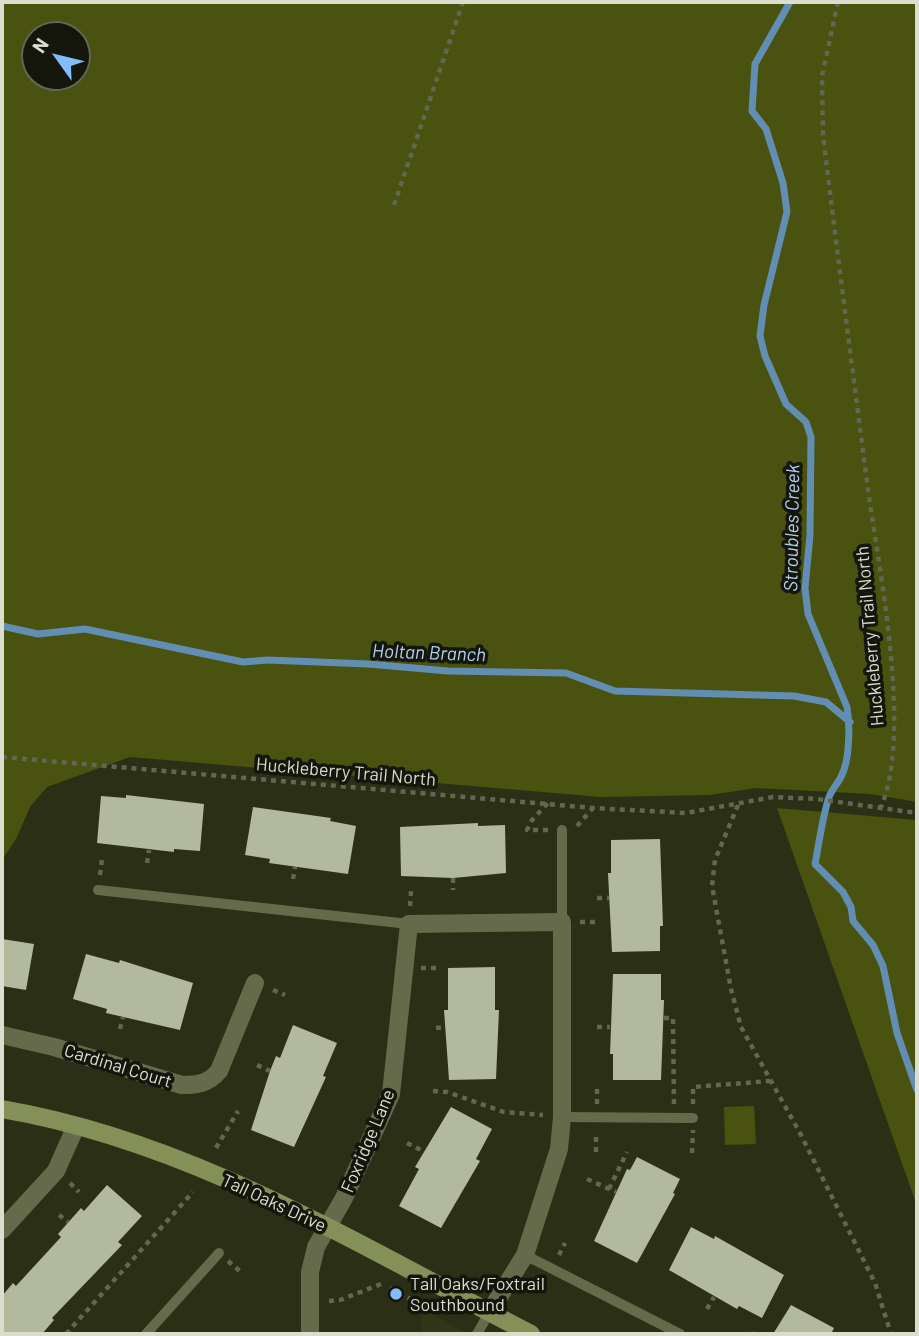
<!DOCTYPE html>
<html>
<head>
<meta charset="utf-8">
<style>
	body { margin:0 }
	#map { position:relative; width:919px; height:1336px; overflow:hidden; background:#2b2f16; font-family:Barlow,sans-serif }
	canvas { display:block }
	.frame { position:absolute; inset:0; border:4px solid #dbdecf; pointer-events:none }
	.north { position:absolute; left:21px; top:21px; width:70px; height:70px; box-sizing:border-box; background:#14160b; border:2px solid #646659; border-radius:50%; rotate:304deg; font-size:19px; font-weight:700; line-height:28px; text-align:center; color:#dbdecf }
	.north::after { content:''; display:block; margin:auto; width:24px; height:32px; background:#80bdfa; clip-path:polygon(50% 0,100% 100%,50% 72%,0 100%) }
</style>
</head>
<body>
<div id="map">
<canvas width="919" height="1336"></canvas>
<div class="frame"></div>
<div class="north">N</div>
</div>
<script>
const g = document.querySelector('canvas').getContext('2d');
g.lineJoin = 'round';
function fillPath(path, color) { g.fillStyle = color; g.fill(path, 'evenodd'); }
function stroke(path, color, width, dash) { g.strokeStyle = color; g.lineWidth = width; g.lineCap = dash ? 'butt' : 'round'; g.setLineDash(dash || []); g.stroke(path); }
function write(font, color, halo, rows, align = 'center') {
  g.font = font + ' Barlow,sans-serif'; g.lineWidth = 7; g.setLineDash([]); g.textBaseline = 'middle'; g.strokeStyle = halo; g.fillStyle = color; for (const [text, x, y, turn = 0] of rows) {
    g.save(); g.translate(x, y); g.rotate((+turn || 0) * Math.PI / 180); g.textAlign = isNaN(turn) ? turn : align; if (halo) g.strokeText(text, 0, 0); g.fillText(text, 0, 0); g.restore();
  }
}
fillPath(new Path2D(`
	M422 1309 468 1334H422Z`), '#313616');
fillPath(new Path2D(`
	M2 2H917V802L870 794 756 788 710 795 601 797 130 757 47 787 30 807 16 839 2 860ZM77 35V77H35V35Z
	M777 808 917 820V1206Z
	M754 1106 756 1144 725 1145 724 1107Z`), '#49520f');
stroke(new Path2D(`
	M790 2 755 64 752 111 766 129 783 183 787 212 764 305 760 336 765 356 786 404 806 422 811 437 810 535 805 588 808 614 847 707C850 726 850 760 841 777 836 786 831 790 828 800 822 821 819 843 815 864L843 892 851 907 853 921 873 945 883 966 897 1033 917 1090
	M2 626 38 634 85 629 243 662 268 660 368 664 448 671 566 673 615 691 794 696 826 702 850 722`), '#628eb3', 7);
fillPath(new Path2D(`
	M126 795 204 804 200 851 174 849V852L97 843 101 796 126 798Z
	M253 807 331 818 330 821 356 826 348 874 269 863 270 859 245 855Z
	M478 823V826L505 825 506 873 453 878 401 876 400 827Z
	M660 839 663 926H660V951L612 952 608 873H611V840Z
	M2 939 34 944 26 990 2 986Z
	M86 954 119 963 120 960 193 983 180 1030 106 1013 107 1009 73 999Z
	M495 967V1010H499L496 1079 449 1080 444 1010H448V968Z
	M613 974H661V1000H664L661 1080H613V1054H610Z
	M293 1025 337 1043 323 1076 326 1077 294 1147 251 1130 270 1071 276 1056 280 1058Z
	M451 1107 492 1129 476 1159 480 1161 441 1228 399 1206 419 1169 415 1167Z
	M637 1157 680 1179 673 1193 675 1194 637 1263 594 1241 627 1169 630 1170Z
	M107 1185 142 1216 118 1242 122 1245 52 1318 54 1320 42 1334H2V1296L13 1283 16 1286 61 1237 58 1234 81 1208 84 1211Z
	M691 1227 714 1239 715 1236 784 1275 762 1318 739 1306 737 1309 669 1270Z
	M791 1305 834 1328 831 1334H773Z`), '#b3b99c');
stroke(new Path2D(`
	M838 2 822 76 823 135C837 251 852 366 867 482 878 565 913 733 881 807
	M394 205 463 2
	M2 757 593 808 686 813 773 797 817 799 917 813
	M738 805 715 860 712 886 731 989 741 1027 800 1133 875 1283 891 1334
	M577 826 593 808
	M548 830H527L532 820 549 802
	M147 863 149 850
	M100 875 102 859
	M453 878V890
	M293 879 295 867
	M597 898H609
	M410 906 411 891
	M580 922H597
	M421 968H438
	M273 990 285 995
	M664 1018H673L674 1105
	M597 1027H610
	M436 1028 445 1027
	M120 1029 123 1017
	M257 1065 270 1071
	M433 1091 447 1092 504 1112 543 1115
	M597 1104V1087
	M693 1104V1087L770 1081
	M407 1143 423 1151
	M216 1148 238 1111
	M596 1152V1132
	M692 1153 693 1130
	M587 1179 616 1192
	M70 1183 79 1192
	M609 1189 627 1152
	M59 1215 68 1222
	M559 1255 565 1243
	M228 1261 241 1272
	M390 1288 429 1309
	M329 1301 340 1300 381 1284
	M707 1309 714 1297
	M66 1334 193 1192
	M750 1334H756`), '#636651', 4.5, [5, 5]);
stroke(new Path2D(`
	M562 830V922
	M98 890 409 924
	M562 1117 693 1118
	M525 1255 680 1334
	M146 1334 219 1253
	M477 1334 489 1313`), '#656b4a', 10);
stroke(new Path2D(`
	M2 1035 54 1047 182 1085C197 1085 208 1084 219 1071L255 983
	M2 1230 56 1171 76 1126
	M310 1334V1272L316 1247 344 1198 391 1094 409 924 562 922V1117L559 1149 525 1255 489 1313`), '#656b4a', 18);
stroke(new Path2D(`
	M2 1109C192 1141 362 1247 531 1334`), '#858f58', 18);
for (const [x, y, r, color] of [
	[396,1294,7,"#80bdfa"]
]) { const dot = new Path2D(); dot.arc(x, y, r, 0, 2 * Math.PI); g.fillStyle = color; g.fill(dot); stroke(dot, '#14160b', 2.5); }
write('18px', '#dbdecf', '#14160b', [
	["Huckleberry Trail North",870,636,-95],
	["Huckleberry Trail North",346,772,5],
	["Cardinal Court",118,1066,17],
	["Foxridge Lane",368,1141,-67],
	["Tall Oaks Drive",274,1203,25]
]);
write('18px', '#dbdecf', '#14160b', [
	["Tall Oaks/Foxtrail",410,1284],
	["Southbound",410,1305]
], 'left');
write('italic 19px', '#b2d1f2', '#14160b', [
	["Stroubles Creek",792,528,-89],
	["Holtan Branch",429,653,2]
]);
</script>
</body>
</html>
